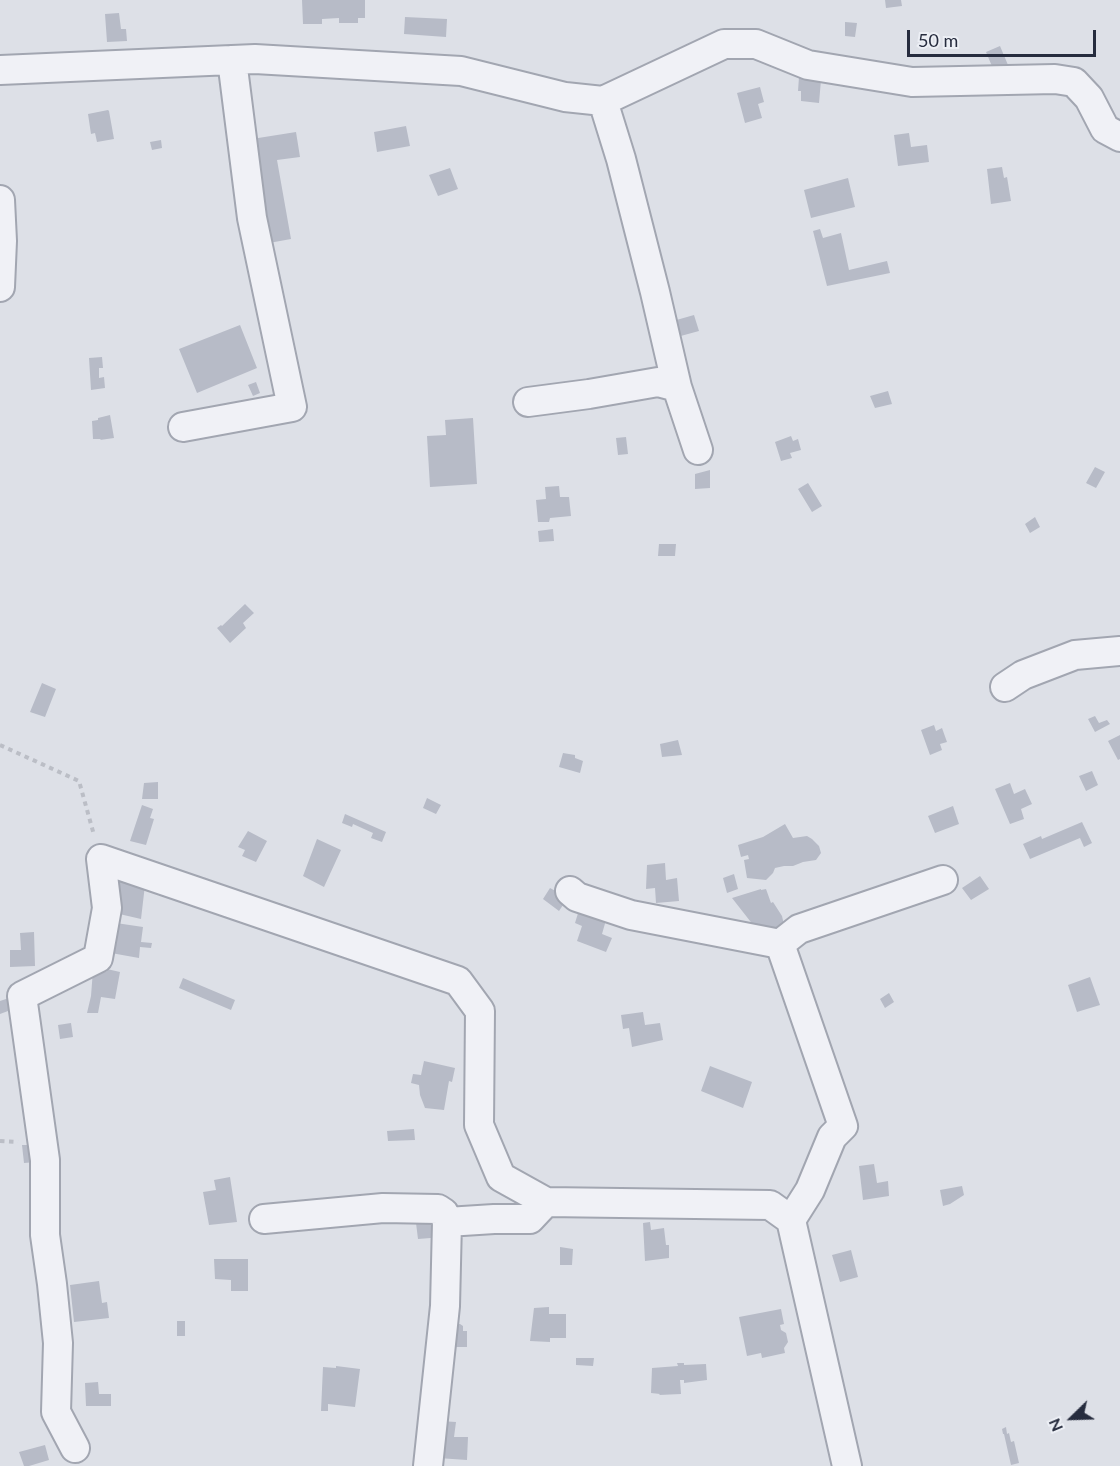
<!DOCTYPE html>
<html>
<head>
<meta charset="utf-8">
<style>
	body { margin:0 }
	#map { position:relative; width:1120px; height:1466px; overflow:hidden; background:#dde0e7; font-family:Lato,sans-serif }
	canvas { display:block }
	.north { position:absolute; left:1042px; top:1388px; width:60px; height:60px; -webkit-text-stroke:4px #eceff5; paint-order:stroke; rotate:247deg; font-size:16px; font-weight:700; line-height:24px; text-align:center; color:#262c3e }
	.north::after { content:''; display:block; margin:auto; width:21px; height:27px; background:#262c3e; clip-path:polygon(50% 0,100% 100%,50% 72%,0 100%) }
	.scale { position:absolute; left:907px; top:30px; width:189px; height:27px; box-sizing:border-box; border:3px solid #262c3e; border-top:0; padding-left:8px; font-size:18px; line-height:21px; white-space:nowrap; color:#262c3e; -webkit-text-stroke:4px #eceff5; paint-order:stroke }
</style>
</head>
<body>
<div id="map">
<canvas width="1120" height="1466"></canvas>
<div class="north">N</div>
<div class="scale">50 m</div>
</div>
<script>
const g = document.querySelector('canvas').getContext('2d');
g.lineJoin = 'round';
function fillPath(path, color) { g.fillStyle = color; g.fill(path, 'evenodd'); }
function stroke(path, color, width, dash) { g.strokeStyle = color; g.lineWidth = width; g.lineCap = dash ? 'butt' : 'round'; g.setLineDash(dash || []); g.stroke(path); }
fillPath(new Path2D(`
	M302 0H365V18H358V23H339V18L322 19V24H303Z
	M885 0H901L902 6 886 8Z
	M119 13 121 29H126L127 41 107 42 105 14Z
	M405 17 447 19 446 37 404 34Z
	M845 22 857 23 855 37 845 36Z
	M1000 46 1008 65 994 71 986 52Z
	M799 77 821 80 819 103 801 101V91H798Z
	M760 87 764 102 758 104 762 118 745 123 737 93Z
	M108 110 109 111 114 139 97 142 95 133 91 134 88 114Z
	M406 126 410 146 377 152 374 132Z
	M296 132 300 157 277 160 291 239 269 243 252 139Z
	M909 133 911 147 927 145 929 162 898 166 894 135Z
	M161 140 162 148 152 150 150 142Z
	M1002 167 1004 178 1007 177 1011 201 991 204 987 169Z
	M450 168 458 189 438 196 429 175Z
	M848 178 855 207 811 218 804 190Z
	M820 229 823 238 841 233 849 270 887 261 890 273 827 286 813 231Z
	M694 315 699 331 677 337 673 321Z
	M240 325 257 368 197 393 179 349Z
	M102 357 103 368H99V378L104 377 105 388 91 390 89 358Z
	M256 382 260 393 253 396 248 385Z
	M888 391 892 404 875 408 870 396Z
	M110 415 114 438 100 440 101 439H93L92 421 98 420V418Z
	M473 418 477 484 430 487 427 436 446 435 445 420Z
	M791 436 793 441 798 439 801 450 790 453 792 458 781 461 775 442Z
	M626 437 628 454 618 455 616 438Z
	M1095 467 1105 472 1096 488 1086 483Z
	M710 470V488L695 489V474Z
	M808 483 822 506 812 512 798 489Z
	M559 486 560 497H569L571 516 550 518 549 522H538L536 500 546 499 545 487Z
	M1035 517 1040 527 1030 533 1025 524Z
	M553 529 554 541 539 542 538 531Z
	M659 544H676L675 556H658Z
	M245 604 254 613 243 623 246 628 230 643 217 628 221 625 222 626Z
	M42 683 56 689 45 717 30 712Z
	M1095 716 1099 723 1107 720 1110 724 1095 732 1088 719Z
	M934 725 936 731 942 728 947 742 940 744 942 750 930 755 921 730Z
	M1120 735V759L1118 760 1108 741Z
	M678 740 682 755 662 757 660 744Z
	M563 753 575 755V758L583 761 580 773 559 767Z
	M1092 771 1098 785 1086 791 1079 776Z
	M158 782V799H142L144 783Z
	M1010 783 1014 794 1025 789 1032 804 1021 809 1024 819 1010 824 995 789Z
	M427 798 441 805 436 814 423 808Z
	M142 805 153 809 150 818 154 819 146 845 130 841Z
	M953 806 959 824 935 833 928 816Z
	M345 814 386 832 382 842 371 838 373 833 353 824 352 827 342 823Z
	M1082 822 1092 843 1084 847 1080 838 1030 859 1023 844 1041 836 1042 839Z
	M785 824 793 838 807 836 812 839 819 846 821 853 816 860 803 862 793 866H784L775 868 773 873 766 880 747 878 744 860 749 859 748 855 741 857 738 845 763 837Z
	M248 831 267 841 256 862 242 856 245 850 238 847Z
	M317 839 341 850 324 887 303 876Z
	M665 863 666 880 677 878 679 901 656 903 655 888 646 889 647 865Z
	M734 874 738 889 727 893 723 878Z
	M980 876 989 889 971 900 962 888Z
	M120 880 145 885 141 919 115 913Z
	M550 888 561 894 557 900 563 905 559 911 543 899Z
	M761 889V890L766 889 771 903 773 902 782 916 785 929 761 935 732 898Z
	M579 910 606 920 602 934 612 938 606 952 577 941 582 926 575 923Z
	M116 923 143 927 141 942 152 943 151 948 140 947 139 958 111 953Z
	M34 932 35 966 10 967V950H21L20 933Z
	M107 969 120 972 115 999 101 997 98 1013H87L91 996 93 970 106 972Z
	M1090 977 1100 1005 1077 1012 1068 985Z
	M183 978 235 1000 231 1010 179 988Z
	M889 993 894 1002 885 1008 880 999Z
	M12 997 16 1008 0 1014V1001Z
	M643 1012 645 1025 660 1023 663 1040 632 1047 629 1028 623 1029 621 1015Z
	M71 1023 73 1037 60 1039 58 1025Z
	M424 1061 455 1068 452 1082 449 1081 444 1110 425 1108 420 1095 419 1085 411 1083 413 1074 421 1075Z
	M710 1066 752 1082 743 1108 701 1091Z
	M414 1129 415 1140 388 1141 387 1131Z
	M22 1145H34L36 1162 24 1163Z
	M874 1164 877 1183 888 1181 889 1196 863 1200 859 1166Z
	M230 1177 237 1222 209 1225 203 1192 216 1190 214 1180Z
	M962 1186 964 1195 950 1204 943 1206 940 1190Z
	M442 1214 443 1237 418 1239 415 1215Z
	M650 1222 651 1230 664 1228 666 1245H669V1258L645 1261 643 1223Z
	M560 1247 573 1249 572 1265H560Z
	M851 1250 858 1277 840 1282 832 1255Z
	M214 1259H248V1291H231V1280L215 1279Z
	M99 1281 102 1303 107 1302 109 1318 74 1322 70 1285Z
	M549 1307V1314H566V1338H550V1342L530 1341 534 1308Z
	M781 1309 784 1324 780 1325 781 1330 786 1333 788 1342 784 1348 785 1353 762 1358 761 1353 747 1356 739 1317Z
	M177 1321H185V1336H177Z
	M452 1324H460L463 1326V1331H467V1347H451Z
	M576 1358H594L593 1366 576 1365Z
	M677 1363H684V1365L706 1364 707 1380 684 1383V1380H680L681 1394 659 1395 660 1394 651 1393 652 1368 678 1366Z
	M336 1366 360 1369 355 1407 328 1404V1411H321L323 1367 336 1368Z
	M98 1382 99 1394H111V1406H86L85 1383Z
	M440 1421 456 1422 454 1437H468L467 1460 438 1458Z
	M1006 1427 1007 1434 1009 1433 1011 1442 1014 1441 1019 1463 1011 1465 1004 1434H1003L1002 1429Z
	M45 1445 49 1460 29 1466H24L19 1452Z`), '#b7bbc7');
const street = new Path2D(`
	M0 70 255 59 461 71 565 97 603 101 724 44H756L808 65 912 82 1055 79 1074 82 1089 98 1105 129 1120 137
	M603 101 621 159 655 292 677 387 698 450
	M0 200 2 241 0 287
	M528 402 589 394 658 382 677 387
	M183 427 292 407 252 218 232 60
	M1005 687 1023 675 1075 655 1120 651
	M570 891 577 897 631 915 780 944 843 1126 832 1137 810 1190 791 1220
	M780 944 799 929 943 880
	M264 1219 383 1208 438 1209 444 1213 447 1222 494 1219H530L546 1202
	M75 1448 56 1412 58 1343 52 1284 45 1235V1160L22 996 98 958 107 908 101 859 458 981 480 1011 479 1125 501 1177 546 1202 770 1205 791 1220 847 1466
	M428 1466 445 1306 447 1222`);
stroke(street, '#a2a6b1', 32);
stroke(new Path2D(`
	M0 745 79 781 94 835
	M0 1141 18 1142`), '#bbbec6', 4, [4.5, 4.5]);
stroke(street, '#f0f1f6', 28);
</script>
</body>
</html>
